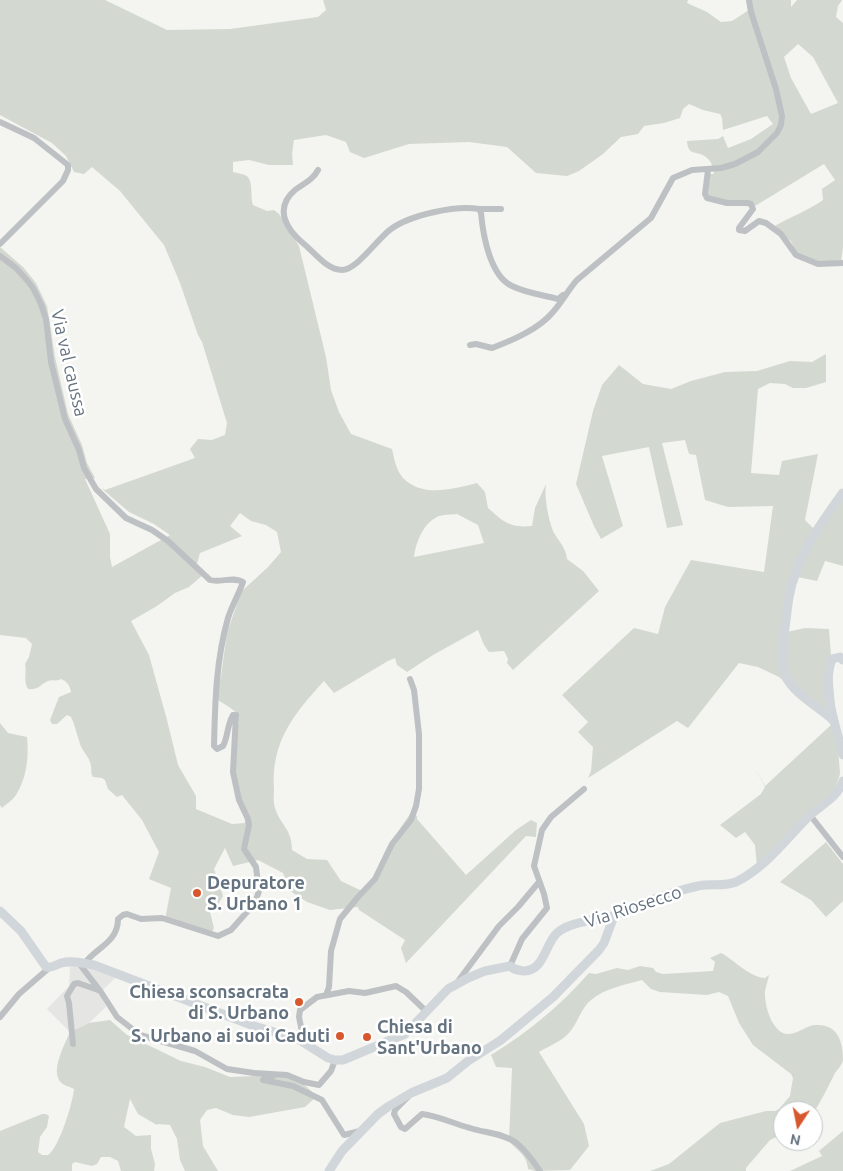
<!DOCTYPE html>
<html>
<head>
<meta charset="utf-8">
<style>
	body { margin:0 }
	#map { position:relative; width:843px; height:1171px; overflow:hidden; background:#f4f4f0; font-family:Ubuntu,sans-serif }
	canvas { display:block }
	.north { position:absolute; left:773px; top:1101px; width:50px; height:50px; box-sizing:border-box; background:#fff; border:1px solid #c1c7cc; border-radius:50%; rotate:191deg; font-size:14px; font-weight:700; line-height:20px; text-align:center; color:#657380 }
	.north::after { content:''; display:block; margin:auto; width:18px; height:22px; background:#d7582d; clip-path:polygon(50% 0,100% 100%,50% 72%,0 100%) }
</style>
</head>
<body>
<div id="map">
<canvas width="843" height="1171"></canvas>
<div class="north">N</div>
</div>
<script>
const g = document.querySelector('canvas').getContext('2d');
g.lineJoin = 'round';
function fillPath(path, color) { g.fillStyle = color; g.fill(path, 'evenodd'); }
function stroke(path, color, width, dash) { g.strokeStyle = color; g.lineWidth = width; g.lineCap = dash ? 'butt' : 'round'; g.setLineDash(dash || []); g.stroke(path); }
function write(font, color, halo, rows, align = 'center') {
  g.font = font + ' Ubuntu,sans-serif'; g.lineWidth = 5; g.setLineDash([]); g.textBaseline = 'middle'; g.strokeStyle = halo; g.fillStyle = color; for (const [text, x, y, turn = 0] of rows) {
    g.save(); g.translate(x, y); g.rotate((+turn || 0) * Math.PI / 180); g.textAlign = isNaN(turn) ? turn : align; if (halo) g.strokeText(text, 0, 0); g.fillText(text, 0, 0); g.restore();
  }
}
fillPath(new Path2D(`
	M70 967H87L116 977 100 993 106 1007 89 1023 70 1032 47 1009 69 986Z`), '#e5e6e4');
fillPath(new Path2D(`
	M0 0H105L167 30 230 29 318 17 326 10 323 0H688L687 3 707 12 721 22 732 21 749 10 750 0H791V7L797 0H842L838 6 836 17 843 23V247L841 262 829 264 800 256 794 248 791 241 773 227C790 217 807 211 823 200L822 189 835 180 824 164 755 206 754 204 708 201 706 174H714C713 168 712 162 707 158 698 149 688 158 687 141L718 139 723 136 728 148 751 139 773 124 767 116 723 130 722 118 720 114 703 110 689 104 683 109 680 118 664 123 644 126 638 134 621 137 603 154 579 171 567 176 536 173 507 147 469 142 409 144 364 158 350 152 346 142 326 135 294 140 292 154 293 165H269L249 160 233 162V172C237 173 242 174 245 175 254 179 250 196 253 205L267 211 274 210 279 214 299 246 326 357 331 390 339 412 351 434 392 449C394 458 396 470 403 478 423 498 453 489 477 483L485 492 488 508C504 522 509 528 532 526L535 508 546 484C544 496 548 518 553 531 558 541 566 547 567 559L583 571 599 591 513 670 507 663 508 659 504 651 489 652 484 645 478 630 433 655 407 672 397 665 395 658 388 661 334 693 324 681C294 714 271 741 274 789 274 795 273 802 275 808 280 825 292 828 292 850L307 859 327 860 341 881 362 891 370 883 399 830 410 814 417 816V819L466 875 516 830 531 820 537 823 536 837 526 836 406 963 401 948 405 940 359 910 358 907 330 910 307 902 290 891 283 873 258 860 233 866 225 848 214 869 223 896 216 908 210 912 214 928 210 936 165 920 171 888 149 879 159 852 142 820 122 795 117 797 108 789 105 780 102 778 93 777C90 772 92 771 91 766 90 757 82 751 80 744 77 735 75 725 71 717L67 715 57 724H52L50 720 59 697 71 692C70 686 67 681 61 679 55 682 53 679 48 681 39 685 40 690 28 689 23 680 27 673 25 664L29 657 32 644 26 638 0 635V247L23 267 36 283 47 306 55 357 68 414 82 445 87 463 95 478 85 479 110 534V557L112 567 170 535 154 524 129 512 101 488 105 490 195 458 190 449 198 439 212 440 225 435 227 423 202 342 198 335 180 283 164 245 120 191 92 167 84 174 74 172 66 156 52 143 0 115ZM798 44 813 57 838 103 811 114 791 78 784 57ZM240 513 251 521 266 525 277 532 281 552 268 567 241 592 227 633 221 676 215 698C223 704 234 708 239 717 238 732 234 749 234 765 234 786 246 801 245 823L232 824 196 809V796L178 765 167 720 149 655 131 621 157 606 175 593 189 587 204 574 203 570 197 564 200 553 242 536 230 526ZM457 514 478 525 484 543 414 557C416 542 423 524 437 517 442 514 452 515 457 514Z
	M826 354V382L806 388H793L785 384 770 383 758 389 751 473 779 475 782 461 818 454 805 520 813 528 840 489 843 491V566L825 561 817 581 797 577 787 632 805 628 829 629 840 774 835 789 757 867 755 845 745 832 736 838 720 825 761 794 765 787 755 768 765 786 831 725 826 719 779 677 758 667 739 663 688 728 677 721 588 778 591 771 593 747 578 732 588 722 562 695 634 628 658 634 665 607 691 560 764 572 773 506 728 507 705 500 696 455 689 454 685 440 662 443 683 525 667 528 649 447 602 456 623 526 601 539 594 526 576 484 593 411 602 385 619 365 643 384 671 389 691 381 725 372 757 371 790 361 812 362Z
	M0 723 8 733 27 737C29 757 27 777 16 795 13 800 6 804 2 808L0 805Z
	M826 842 843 864V901L826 917 811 900 780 882Z
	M721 953C736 961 749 977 765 978L769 975C768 980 766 986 765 991 764 1004 772 1035 789 1034 800 1033 808 1024 818 1025 838 1025 843 1042 843 1060 842 1065 838 1069 835 1073 828 1087 821 1101 813 1114V1111H783V1134L770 1140 746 1168V1171H650L669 1164 720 1123 766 1111H775L779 1109 790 1096 793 1078 791 1074 753 1045 739 1023 728 996 719 992 707 995 660 992 651 989 642 980C625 985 605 988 591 1000 581 1008 578 1023 569 1033 562 1041 549 1046 539 1052L584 1124 589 1146 570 1170 535 1171 528 1169C527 1154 517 1151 509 1141L512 1068 496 1067 491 1055C528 1032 560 1006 589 973L596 974 617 968 628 970 640 966 653 968 656 972 663 974 713 971 715 962 710 958Z
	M110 1020 127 1035 181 1061 205 1067 230 1077 280 1075 302 1083 317 1096 305 1107 249 1117 233 1115 216 1108 207 1110 200 1120 203 1146 218 1171H185L180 1160 177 1139 170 1125 158 1124 157 1125 138 1114 130 1099 124 1127 136 1136 151 1135V1149L155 1164 154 1171H121L118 1161 110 1157H101L97 1164 92 1166 75 1162 72 1164V1171H0V1131L42 1114H46L49 1116 47 1127 40 1137 38 1152 42 1155H48C59 1148 73 1102 74 1089 71 1087 65 1086 63 1084 48 1074 65 1044 70 1032L89 1023Z
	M843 1131V1171H790L822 1156 819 1151Z`), '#d3d9d0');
stroke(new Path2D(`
	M0 122 34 138 68 165V170L63 181 0 244
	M318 170C312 181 304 183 295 190 273 209 287 230 304 244 315 253 327 270 342 270 357 270 378 238 391 229 410 215 456 205 479 209L481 213C483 235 490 276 512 286 526 293 543 295 558 299L563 295
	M708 170 705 194 707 198 727 203H747L751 204 753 209 739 228V230L745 231 759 221 766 223 781 234 796 255 818 264 843 263
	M479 209H501
	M0 256 16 268 26 279 33 288 41 304 46 319 51 362 65 419 79 450 84 468 96 489 126 518 152 530 168 541 210 580C220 583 234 576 243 582 239 594 232 605 228 618 216 660 215 702 214 746L217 749 223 746C228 737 227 725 233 715H236L233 772 239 800 248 819 249 825 244 849 256 867 259 891 257 897 254 904 231 930 218 936 162 918 141 919 127 914 123 915 118 919C118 943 95 948 85 963
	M470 345 476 344 492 348C513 340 539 329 553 312 562 302 568 290 577 280L651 218 673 178 692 170 721 168 735 164 758 152 777 133 781 125 782 116 776 89 751 12 749 0
	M810 815 843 857
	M78 962 101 992 117 1017 140 1035 195 1051 227 1069 254 1073 287 1075 304 1082 319 1085 331 1071 335 1060
	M510 966 522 939 547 908 544 894 534 866 542 830 551 817 584 789
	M456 984 499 926 518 907 539 882
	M326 995 329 987 331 951 340 919 358 897 375 879 392 844 411 820 416 806 419 789V734L414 690 410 679
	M0 1017 19 994 49 968
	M304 1042 299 1017 300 1010 317 997 349 991 365 993 396 986 406 992 427 1012
	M73 1044 69 1003 67 996 74 984 78 983 98 990
	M273 1076 265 1077 263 1080 293 1086 322 1100 344 1135 360 1131
	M409 1096 395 1110 394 1114 401 1127 405 1129 422 1114C439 1116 454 1124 470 1128 485 1133 502 1133 515 1142 525 1149 533 1161 540 1171`), '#bdc1c4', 6);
stroke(new Path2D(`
	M843 660 840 657 832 659C821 689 836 725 843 755
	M833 720C820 708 793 693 786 677 780 665 783 647 784 635 786 622 787 610 789 597 796 558 820 524 843 493
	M0 911 21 931 46 967C52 968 56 965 61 963 72 960 83 963 94 965L254 1026 298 1039 328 1058 335 1060H343L405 1034 448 989 468 978 485 971 510 966C514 970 517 970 524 971 544 971 545 944 557 933 569 922 596 920 612 916 618 915 624 912 629 909 651 900 675 891 698 886 710 883 724 887 736 882 766 867 786 839 809 816 821 805 838 797 843 781
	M329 1171 342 1151 378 1114 389 1106 411 1093 447 1078 468 1061 501 1040 553 997 599 950 604 943 614 916`), '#d1d6da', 9);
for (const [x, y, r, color] of [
	[197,893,5,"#d7582d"],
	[299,1002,5,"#d7582d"],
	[340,1036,5,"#d7582d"],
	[367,1037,5,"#d7582d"]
]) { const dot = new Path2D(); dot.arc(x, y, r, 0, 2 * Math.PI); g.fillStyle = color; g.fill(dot); stroke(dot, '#fff', 2); }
write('18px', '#657380', '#fff', [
	["Via val caussa",69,363,77],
	["Via Riosecco",633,907,-18]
]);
write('bold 18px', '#657380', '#fff', [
	["Depuratore",207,883],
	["S. Urbano 1",207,904],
	["Chiesa sconsacrata",289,992,"right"],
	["di S. Urbano",289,1013,"right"],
	["Chiesa di",377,1027],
	["Sant'Urbano",377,1048],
	["S. Urbano ai suoi Caduti",330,1036,"right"]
], 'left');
</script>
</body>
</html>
